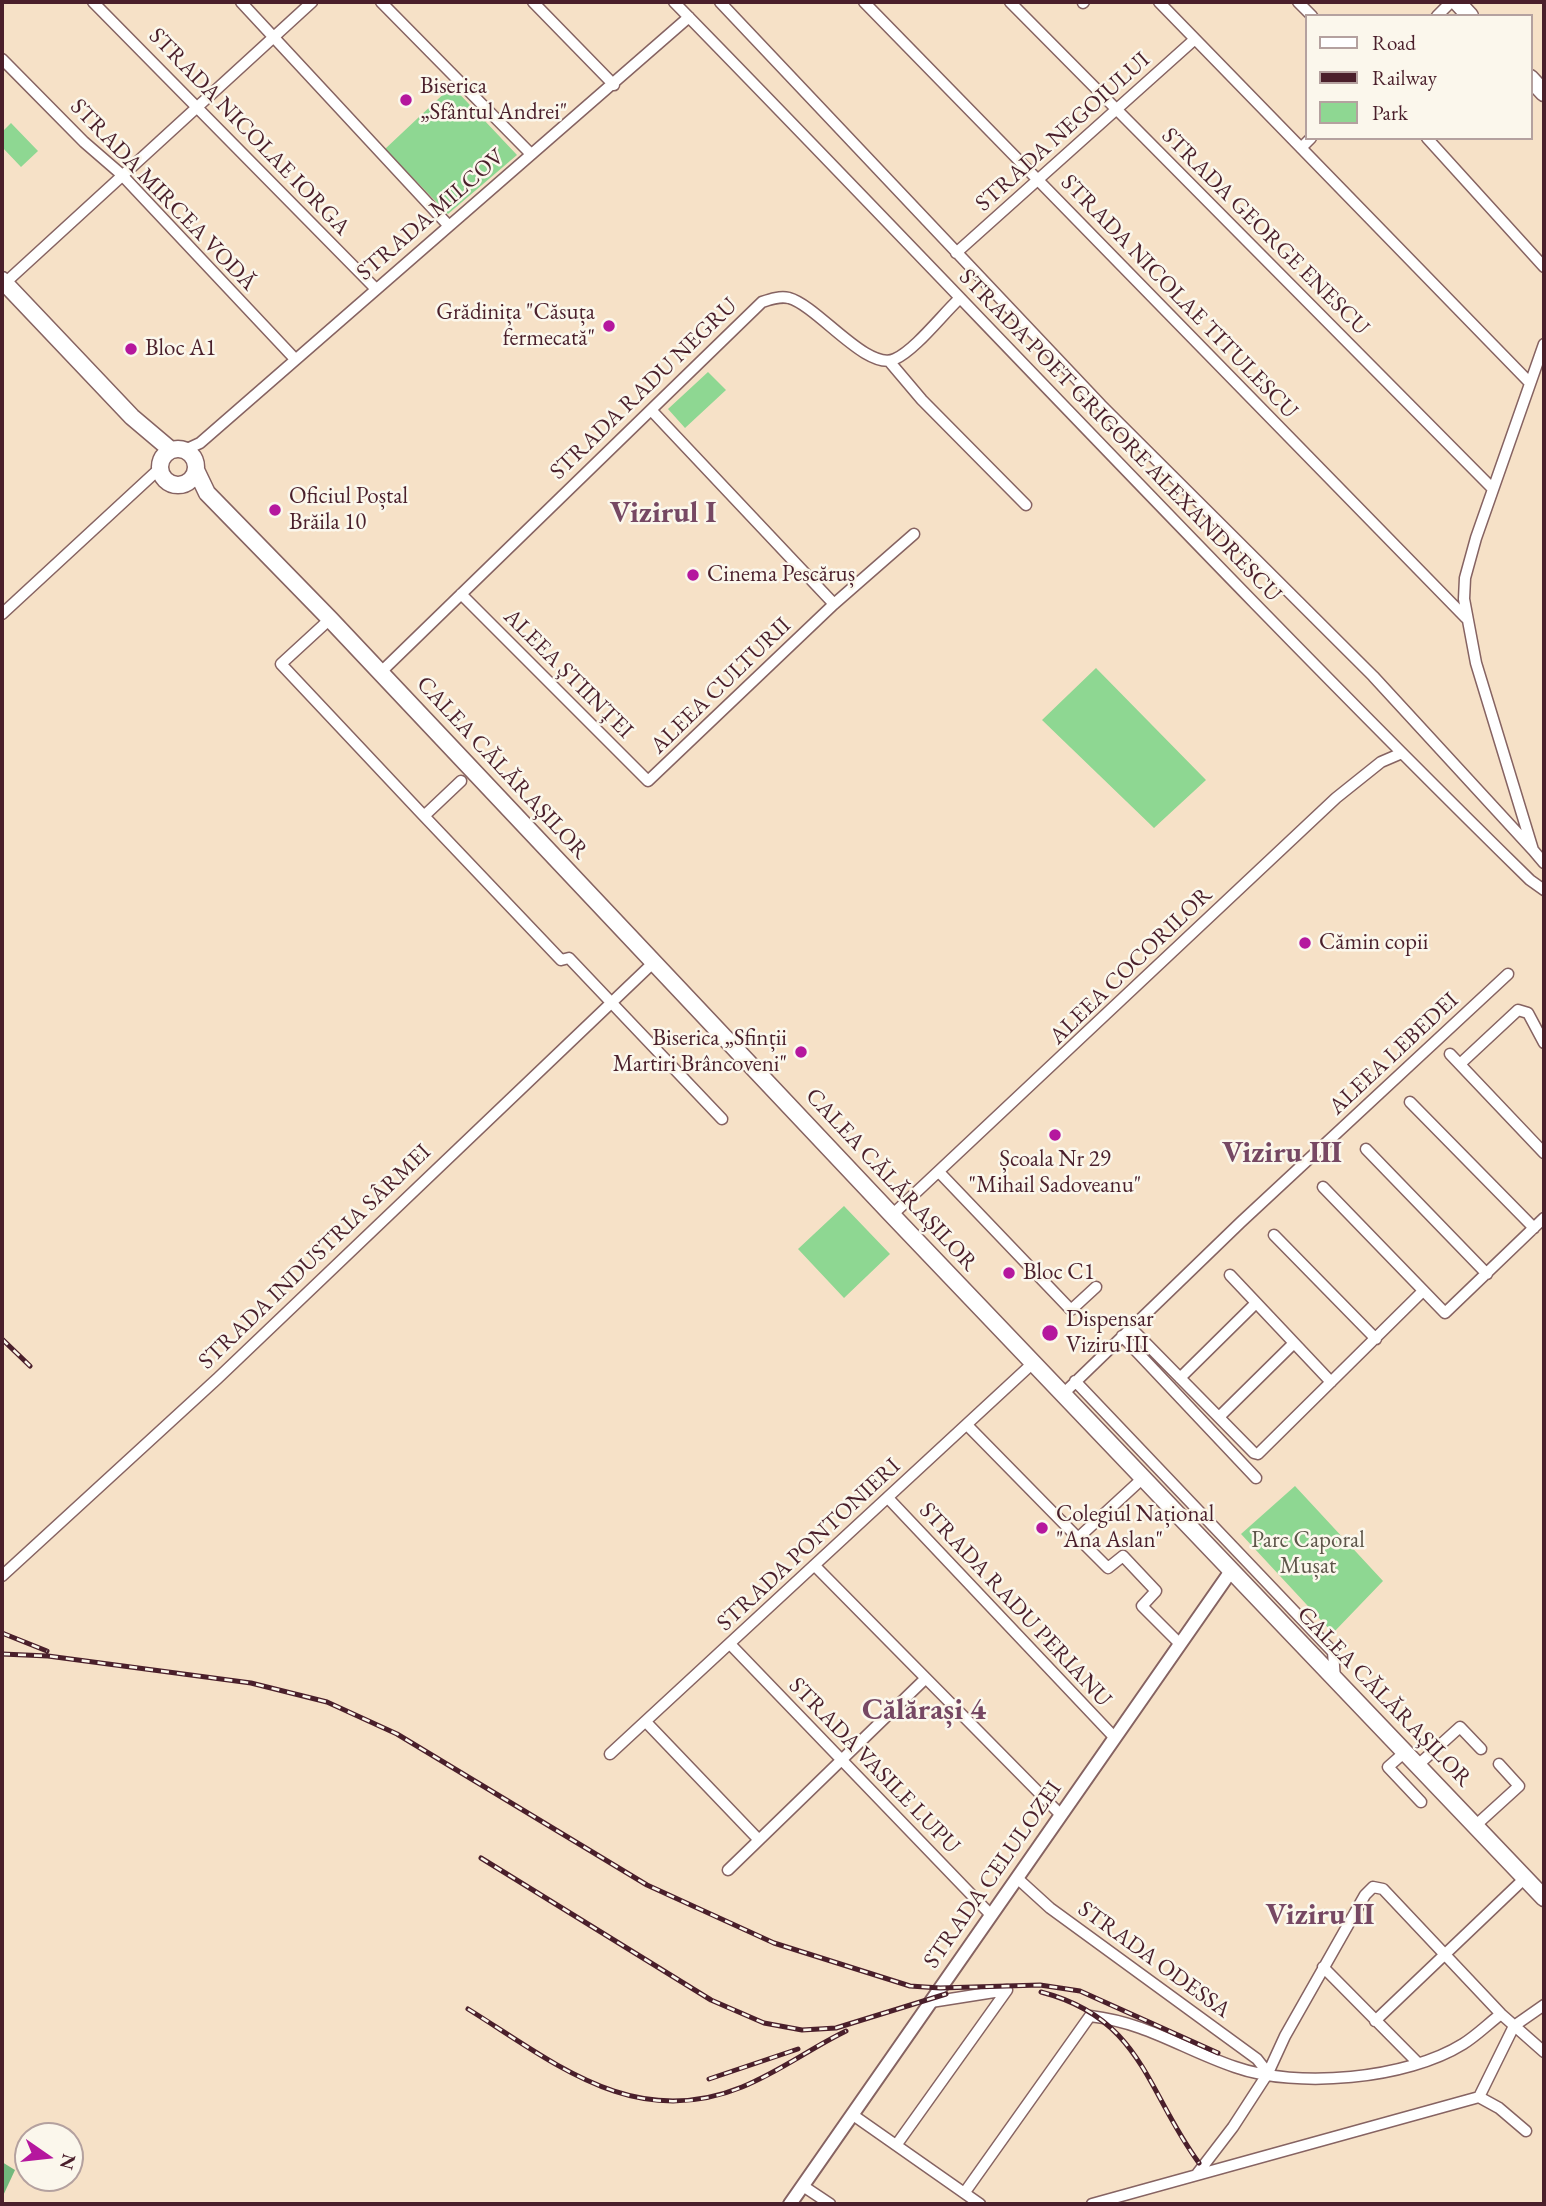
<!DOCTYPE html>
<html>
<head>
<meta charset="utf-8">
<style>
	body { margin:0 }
	#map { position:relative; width:1546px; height:2206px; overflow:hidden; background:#f6e1c7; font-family:"EB Garamond",serif }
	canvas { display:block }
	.frame { position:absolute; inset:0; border:4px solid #4a1f2b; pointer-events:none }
	.legend { position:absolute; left:1305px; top:14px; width:228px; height:126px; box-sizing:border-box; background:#fbf7ec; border:2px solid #b4a19f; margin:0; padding:9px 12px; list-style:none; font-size:21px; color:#4a1f2b }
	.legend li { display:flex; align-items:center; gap:14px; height:35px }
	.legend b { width:35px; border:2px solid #b4a19f }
	.north { position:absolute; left:14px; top:2122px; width:70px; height:70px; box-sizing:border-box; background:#fbf7ec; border:2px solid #b4a19f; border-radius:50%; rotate:104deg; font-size:19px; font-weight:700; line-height:28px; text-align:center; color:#4a1f2b }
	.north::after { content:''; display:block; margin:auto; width:24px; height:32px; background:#b5179e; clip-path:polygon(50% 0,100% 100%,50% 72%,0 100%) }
</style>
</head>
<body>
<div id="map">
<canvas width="1546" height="2206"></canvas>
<div class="frame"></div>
<ul class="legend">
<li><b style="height:9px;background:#fff"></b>Road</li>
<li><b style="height:9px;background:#4a1f2b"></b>Railway</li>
<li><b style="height:19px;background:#8ed792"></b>Park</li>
</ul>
<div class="north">N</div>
</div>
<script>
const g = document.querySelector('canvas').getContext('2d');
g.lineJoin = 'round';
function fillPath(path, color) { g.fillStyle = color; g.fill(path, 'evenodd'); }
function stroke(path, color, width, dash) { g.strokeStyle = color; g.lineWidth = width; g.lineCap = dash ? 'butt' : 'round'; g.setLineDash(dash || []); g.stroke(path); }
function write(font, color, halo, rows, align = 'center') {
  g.font = font + ' "EB Garamond",serif'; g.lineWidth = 5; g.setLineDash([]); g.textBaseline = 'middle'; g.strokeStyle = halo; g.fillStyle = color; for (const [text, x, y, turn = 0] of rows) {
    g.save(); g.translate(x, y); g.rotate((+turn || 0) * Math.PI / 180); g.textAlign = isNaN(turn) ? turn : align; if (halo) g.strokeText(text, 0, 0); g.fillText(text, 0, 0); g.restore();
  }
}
fillPath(new Path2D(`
	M452 86 517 155 448 214 385 149Z
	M11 123 38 151 21 167 2 147V132Z
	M708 372 726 390 685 428 668 409Z
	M1096 668 1206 780 1154 828 1042 720Z
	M844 1206 890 1254 844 1298 798 1249Z
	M1295 1486 1383 1581 1333 1633 1241 1534Z`), '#8ed792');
fillPath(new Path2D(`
	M2 2162 15 2170 2 2198Z`), '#72b87c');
const minor = new Path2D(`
	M93 2 376 289
	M241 2 449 226
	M381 2 530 153
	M533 2 614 85
	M674 2C960 294 1238 594 1530 880L1544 890
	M720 2 1101 405 1373 676 1533 850
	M864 2 1466 618
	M1010 2 1493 489
	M1159 2 1530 383
	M1298 2 1312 16
	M1083 3 1084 2
	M1437 16 1451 2
	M2 59 84 142 121 174 295 359
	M1427 138 1544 267
	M1301 148 1311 138
	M956 253 1195 39
	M5 283 312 2
	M1544 344 1476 538 1465 578 1464 599 1476 663 1533 850 1544 863
	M889 361 922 400 1026 505
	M652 411 834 604
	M185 450 200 443 689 17
	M461 594 648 781 834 604 914 534
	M2 614 159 469
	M330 619 281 664 424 816
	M381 672 762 302C771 299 780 296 789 298 818 306 867 372 895 359 915 350 942 315 959 299
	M461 781 424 816 561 960 569 958 722 1119
	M1450 1054 1544 1153
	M1460 1064 1518 1010 1528 1013 1544 1043
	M1410 1102 1534 1228
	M1366 1149 1487 1274
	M939 1172 1071 1310 1096 1287
	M1323 1187 1445 1313 1544 1218
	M892 1215 1336 798 1381 762 1402 753
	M1274 1235 1376 1339
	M1230 1275 1331 1382
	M1131 1328 1254 1453 1258 1454 1423 1291
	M1122 1336 1256 1478
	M1180 1378 1256 1303
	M1075 1381 1333 1652 1335 1679
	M1063 1394 1241 1222 1508 974
	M1219 1417 1294 1343
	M967 1425 1078 1538
	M1143 1478 1078 1538 1108 1568 1123 1556 1156 1591 1142 1606 1180 1644
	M888 1498 1115 1738
	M815 1566 1061 1815
	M2 1576 218 1378 653 963
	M730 1644 991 1915
	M646 1722 758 1839
	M1405 1752 1388 1767 1421 1802
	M610 1754 1033 1363
	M1418 1765 1460 1727 1481 1749
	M1475 1826 1519 1786 1499 1764
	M728 1870 925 1679
	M1017 1878 1050 1908 1257 2059 1268 2073
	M1323 1967 1418 2063
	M931 2002 1007 1990
	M1375 2021 1525 1878
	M1479 2097 1514 2026 1544 2005
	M1479 2097 1499 2108 1526 2131
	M853 2115 980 2204
	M897 2144 1007 1990
	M1197 2174 1233 2127 1268 2073 1285 2036 1365 1895 1373 1887 1383 1889 1501 2014 1544 2052
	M803 2186 830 2204
	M965 2192 1090 2016C1148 2023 1182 2049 1235 2067 1297 2089 1407 2079 1463 2044 1476 2036 1488 2024 1501 2014
	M1092 2204 1479 2097`);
const tertiary = new Path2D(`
	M790 2204 1231 1571`);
const primary = new Path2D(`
	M1457 2 1470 16
	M1530 78 1544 93
	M2 280 132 417 171 450
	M160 467a18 18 0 1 1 36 0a18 18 0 1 1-36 0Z
	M196 470 207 493 330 619 892 1215 1544 1898`);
stroke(minor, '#866362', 13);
stroke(tertiary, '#866362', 16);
stroke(primary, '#866362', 19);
stroke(minor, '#fff', 10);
stroke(tertiary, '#fff', 12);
stroke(primary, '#fff', 16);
const rail = new Path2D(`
	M2 1339 30 1366
	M2 1633 47 1651
	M2 1654 48 1656 251 1683 327 1702 397 1734 647 1885 774 1943 910 1986 940 1988 1040 1985 1080 1991 1218 2053
	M481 1858 711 2000 764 2023 802 2030 836 2028 946 1994
	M1041 1992C1142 2018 1146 2091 1199 2163
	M468 2009C555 2063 634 2131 742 2087 779 2072 811 2048 846 2031
	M709 2079 798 2049`);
stroke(rail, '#4a1f2b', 5);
stroke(rail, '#fbf7ec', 2.5, [8]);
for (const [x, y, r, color] of [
	[406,100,7,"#b5179e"],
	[609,326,7,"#b5179e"],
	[131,349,7,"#b5179e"],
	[275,510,7,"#b5179e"],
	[693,575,7,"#b5179e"],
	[1305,943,7,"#b5179e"],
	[801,1052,7,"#b5179e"],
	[1055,1135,7,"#b5179e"],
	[1009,1273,7,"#b5179e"],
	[1050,1333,9,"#b5179e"],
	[1042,1528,7,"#b5179e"]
]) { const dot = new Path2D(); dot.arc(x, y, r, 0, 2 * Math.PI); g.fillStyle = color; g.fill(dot); stroke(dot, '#fbf7ec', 2.5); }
write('23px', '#4a1f2b', '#fbf7ec', [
	["Biserica",420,87],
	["„Sfântul Andrei\"",420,113],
	["Grădinița \"Căsuța",595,313,"right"],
	["fermecată\"",595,339,"right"],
	["Bloc A1",145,349],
	["Oficiul Poștal",289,497],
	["Brăila 10",289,523],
	["Cinema Pescăruș",707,575],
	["Cămin copii",1319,943],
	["Biserica „Sfinții",787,1039,"right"],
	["Martiri Brâncoveni\"",787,1065,"right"],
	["Școala Nr 29",1055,1160,"center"],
	["\"Mihail Sadoveanu\"",1055,1186,"center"],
	["Bloc C1",1023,1273],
	["Dispensar",1066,1320],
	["Viziru III",1066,1346],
	["Colegiul Național",1056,1515],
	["\"Ana Aslan\"",1056,1541]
], 'left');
write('23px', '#4a1f2b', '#fbf7ec', [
	["STRADA NICOLAE IORGA",249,132,46],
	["STRADA NEGOIULUI",1063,132,-42],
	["STRADA MIRCEA VODĂ",163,195,46],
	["STRADA MILCOV",431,215,-41],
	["STRADA GEORGE ENESCU",1265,232,45],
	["STRADA NICOLAE TITULESCU",1179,297,46],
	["STRADA RADU NEGRU",644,389,-44],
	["STRADA POET GRIGORE ALEXANDRESCU",1120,436,46],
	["ALEEA ȘTIINȚEI",568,674,45],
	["ALEEA CULTURII",721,686,-44],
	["CALEA CĂLĂRAȘILOR",502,768,47],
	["ALEEA COCORILOR",1131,966,-44],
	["ALEEA LEBEDEI",1394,1054,-43],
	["CALEA CĂLĂRAȘILOR",891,1180,47],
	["STRADA INDUSTRIA SÂRMEI",315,1257,-44],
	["STRADA PONTONIERI",809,1545,-43],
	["STRADA RADU PERIANU",1015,1605,47],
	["CALEA CĂLĂRAȘILOR",1384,1697,46],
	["STRADA VASILE LUPU",874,1766,46],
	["STRADA CELULOZEI",993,1875,-55],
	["STRADA ODESSA",1154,1960,36]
]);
write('23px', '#5e564a', '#fbf7ec', [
	["Parc Caporal",1308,1541],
	["Mușat",1308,1567]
]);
write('bold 30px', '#764863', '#fbf7ec', [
	["Vizirul I",663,514],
	["Viziru III",1282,1154],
	["Călărași 4",924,1711],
	["Viziru II",1320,1916]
]);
</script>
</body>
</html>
